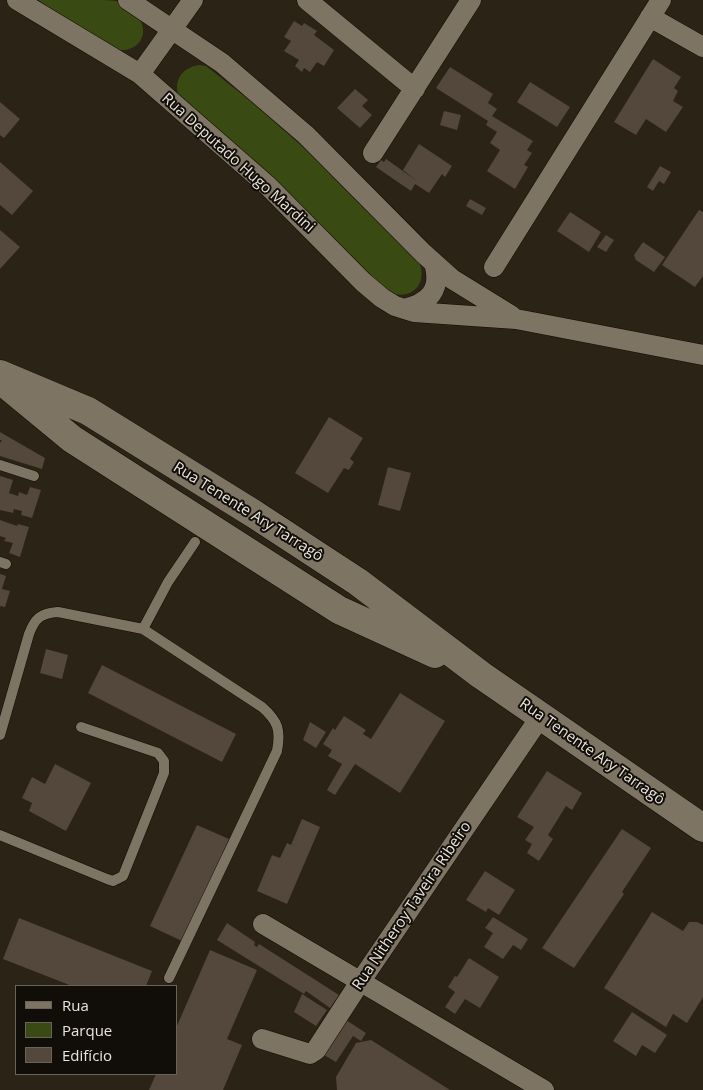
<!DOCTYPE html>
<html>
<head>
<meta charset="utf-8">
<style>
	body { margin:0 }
	#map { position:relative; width:703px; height:1090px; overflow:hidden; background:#2b2316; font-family:"Open Sans",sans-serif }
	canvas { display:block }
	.legend { position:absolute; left:15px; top:985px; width:162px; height:90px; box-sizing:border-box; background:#110d08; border:1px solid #68635d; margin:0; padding:6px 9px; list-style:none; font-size:15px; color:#eae5dc }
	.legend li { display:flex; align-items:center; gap:10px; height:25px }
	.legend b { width:25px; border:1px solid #68635d }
</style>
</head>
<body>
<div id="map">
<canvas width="703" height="1090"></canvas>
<ul class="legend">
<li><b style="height:6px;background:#7d7464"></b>Rua</li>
<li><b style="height:14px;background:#394a12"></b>Parque</li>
<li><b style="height:14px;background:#54473c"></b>Edifício</li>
</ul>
</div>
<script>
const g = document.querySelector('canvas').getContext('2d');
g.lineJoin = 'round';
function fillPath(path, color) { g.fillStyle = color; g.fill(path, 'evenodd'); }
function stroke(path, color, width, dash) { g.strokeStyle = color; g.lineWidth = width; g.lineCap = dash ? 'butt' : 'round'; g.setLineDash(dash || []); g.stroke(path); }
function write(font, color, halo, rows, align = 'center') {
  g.font = font + ' "Open Sans",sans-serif'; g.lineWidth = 4; g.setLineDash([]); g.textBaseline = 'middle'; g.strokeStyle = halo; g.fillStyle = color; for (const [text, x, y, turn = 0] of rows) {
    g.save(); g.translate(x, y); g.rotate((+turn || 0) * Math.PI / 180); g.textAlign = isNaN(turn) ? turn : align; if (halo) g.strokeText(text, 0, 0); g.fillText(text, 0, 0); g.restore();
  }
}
fillPath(new Path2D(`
	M38 0C58 0 77 0 97 0 103 0 111 0 116 1 125 4 139 15 142 24 148 44 128 55 112 48Z
	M199 65 206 66 252 102 338 178 418 260C430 283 411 302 388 292L294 200 179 98C173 81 181 68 199 65Z`), '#394a12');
fillPath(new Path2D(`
	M294 21 302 26 304 23 317 31 314 35 334 50 324 66 317 62 310 72 304 68 302 72 295 66 299 60 284 51 291 41 284 37Z
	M653 59 681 77 674 88 678 91 673 101 683 107 666 132 646 119 636 135 614 122Z
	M450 67 493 94 488 103 497 109 492 116 533 141 527 150 532 153 524 165 528 167 515 189 487 171 500 150 490 143 497 132 486 125 488 121 436 88Z
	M530 82 570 107 557 127 517 102Z
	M355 89 368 100 362 106 372 115 360 128 337 108Z
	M0 102 20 119 4 138 0 135Z
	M444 111 461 115 457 130 440 125Z
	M419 144 452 166 445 177 442 174 429 193 415 184 411 191 376 167 381 160 384 162 386 159 417 181 403 170Z
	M0 162 33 191 12 215 0 205Z
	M660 166 671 172 664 184 659 181 653 191 647 187Z
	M470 199 486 208 482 215 466 206Z
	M699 210 703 212V276L695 287 662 265Z
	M570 212 601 232 589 252 557 231Z
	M0 230 20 247 0 269Z
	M606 235 614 240 606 252 597 247Z
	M643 242 665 257 654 272 636 260 634 255Z
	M329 417 363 438 350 459 354 462 349 470 344 468 328 493 295 473Z
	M0 432 45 458 42 469 0 456V443L2 440H0Z
	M388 467 411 473 400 511 378 505Z
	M0 476 13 480 9 493 18 496 19 492 27 495 30 487 41 490 32 518 21 515 22 511 14 509 13 513 0 510Z
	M0 520 17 526 18 524 29 527 20 557 9 553 13 543 4 541 6 538 0 536Z
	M0 574 6 576 2 589 10 591 5 607 0 606Z
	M46 649 68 655 62 679 40 673Z
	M102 665 236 734 222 762 88 693Z
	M400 693 445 721 400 793 355 764 335 795 327 790 342 764 328 756 332 750 323 744 333 728 335 730 344 716 366 730 363 734 371 739Z
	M310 722 326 732 316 748 303 740Z
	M55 764 91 783 66 831 29 811 32 803 22 798 32 777 45 784Z
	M547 771 582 793 572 810 566 806 548 835 553 839 539 861 527 853 532 844 525 840 534 827 517 817Z
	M302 819 320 827 287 904 257 891 272 855 280 858 287 843 291 845Z
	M197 825 229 839 182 941 150 926Z
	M622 829 651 848 622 892 624 894 574 968 542 948Z
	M485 871 515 890 499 915 488 908 486 912 466 900Z
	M652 912 683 931 689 922H697L703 925V997L687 1023 673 1014 666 1027 604 988Z
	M493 917 528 939 521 950 513 945 503 959 484 947 493 933 485 928Z
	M19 918 152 971 146 986H72L3 959Z
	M227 923 255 942 254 945 257 947 259 944 339 995 330 1008 306 991 304 994 217 940Z
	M210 950 257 970 227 1039 242 1045 223 1090H149L156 1074H176V1028Z
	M469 958 499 977 480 1008 465 999 455 1014 445 1007 455 992 448 987 455 976 457 977Z
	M302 994 327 1010 316 1026 294 1012Z
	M632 1012 667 1035 655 1053 642 1045 636 1056 613 1041Z
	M346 1020 366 1033 361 1041 353 1036 336 1062 324 1055Z
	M371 1040 450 1090H337L336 1077 356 1043Z`), '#54473c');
const lane = new Path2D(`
	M0 465 34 476
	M0 562 6 564
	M143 629 262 707C278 721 281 730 277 751L169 978
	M0 735 29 634C35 618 41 613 58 612L143 629 168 582 195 542
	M0 835 107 879 113 881 123 876 164 773V761L158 753 81 727`);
const street = new Path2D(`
	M17 0 140 74 268 186 363 282 382 298 395 306 414 312 516 319 703 355
	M128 0 222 63 306 135 423 253 452 279 512 316
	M307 0 415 89
	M650 17 703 47
	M140 74 193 0
	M373 153 471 0
	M494 267 661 0
	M404 309C429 303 442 290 434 263
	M263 924 544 1090
	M262 1039 310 1054 316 1050 360 982 541 716`);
const secondary = new Path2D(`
	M0 374 88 411 254 514 358 582 481 675 703 828
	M9 387 72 439 339 610 435 654`);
stroke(lane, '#130c03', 11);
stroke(street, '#130c03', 21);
stroke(secondary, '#130c03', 29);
stroke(lane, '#7d7464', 10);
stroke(street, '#7d7464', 20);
stroke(secondary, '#7d7464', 28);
write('15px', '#eae5dc', '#110d08', [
	["Rua Deputado Hugo Mardini",238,163,42],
	["Rua Tenente Ary Tarragô",248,512,32],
	["Rua Tenente Ary Tarragô",592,752,35],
	["Rua Nitheroy Taveira Ribeiro",412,906,-56]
]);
</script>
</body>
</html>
